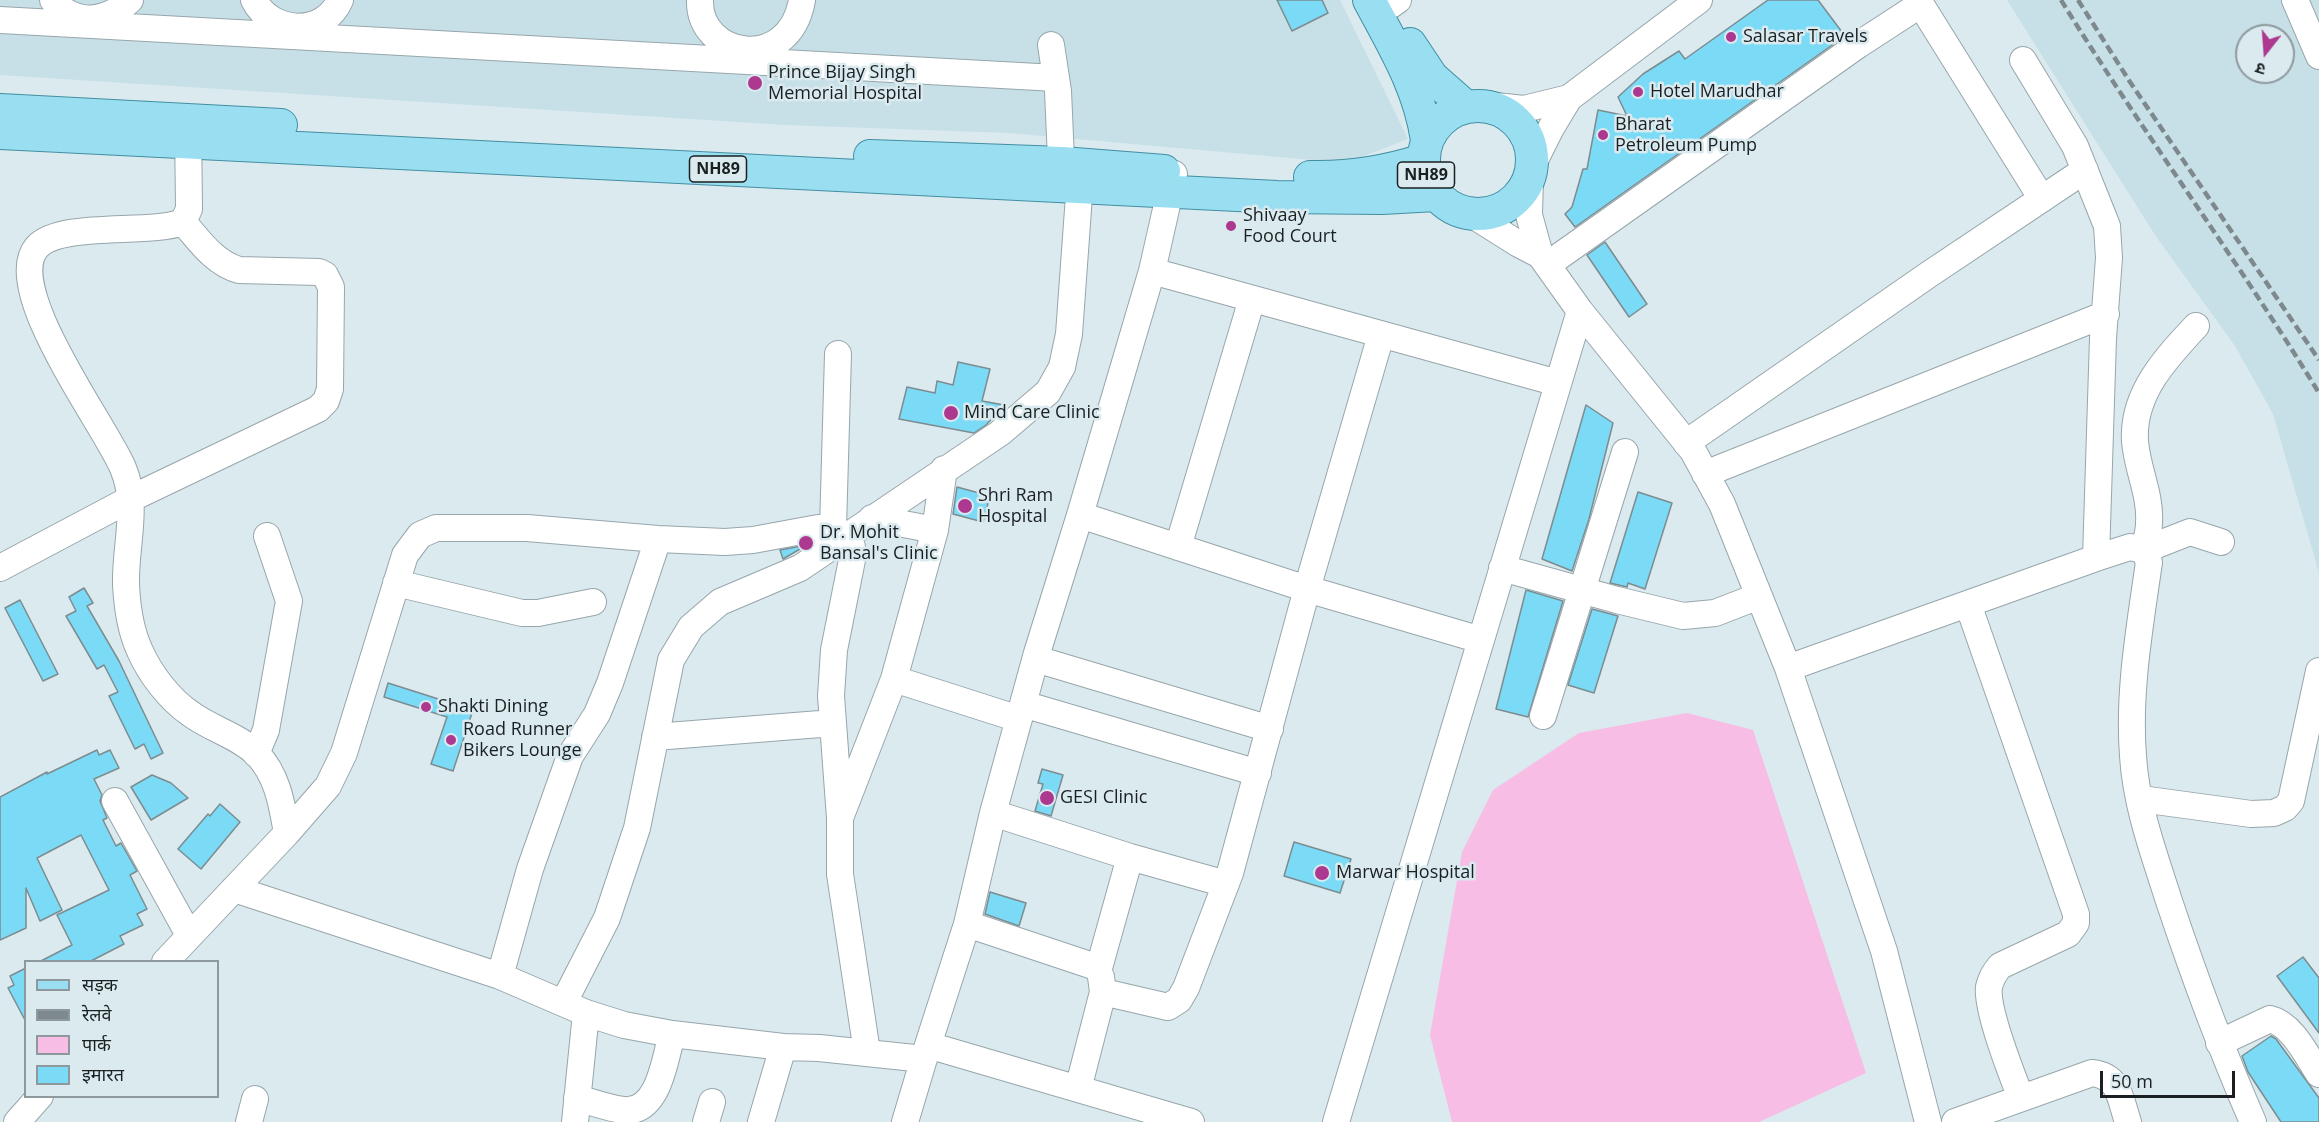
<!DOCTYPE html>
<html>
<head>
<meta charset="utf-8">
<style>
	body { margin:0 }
	#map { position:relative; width:2319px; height:1122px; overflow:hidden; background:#daeaef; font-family:"Open Sans","Noto Sans Devanagari",sans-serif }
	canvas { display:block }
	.legend { position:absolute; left:24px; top:960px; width:195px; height:138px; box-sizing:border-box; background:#daeaef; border:2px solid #8d999d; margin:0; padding:8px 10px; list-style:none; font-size:18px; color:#1a2021 }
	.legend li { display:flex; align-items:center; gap:12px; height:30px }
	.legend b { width:30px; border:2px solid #8d999d }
	.north { position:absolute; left:2235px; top:24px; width:60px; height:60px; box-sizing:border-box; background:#daeaef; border:2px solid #8d999d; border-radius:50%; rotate:197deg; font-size:16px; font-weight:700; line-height:24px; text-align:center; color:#1a2021 }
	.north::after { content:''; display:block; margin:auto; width:21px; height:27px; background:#ad3890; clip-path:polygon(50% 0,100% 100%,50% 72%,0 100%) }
	.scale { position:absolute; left:2100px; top:1071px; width:135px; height:27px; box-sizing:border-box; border:3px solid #1a2021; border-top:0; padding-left:8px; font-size:18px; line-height:21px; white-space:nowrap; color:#1a2021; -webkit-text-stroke:4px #daeaef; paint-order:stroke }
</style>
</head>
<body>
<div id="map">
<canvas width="2319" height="1122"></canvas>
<ul class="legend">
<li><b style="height:8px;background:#9adff1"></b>सड़क</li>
<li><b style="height:8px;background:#7d898c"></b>रेलवे</li>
<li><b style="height:16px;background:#f7bde4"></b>पार्क</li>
<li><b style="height:16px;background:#7bdbf6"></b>इमारत</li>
</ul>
<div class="north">उ</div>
<div class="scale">50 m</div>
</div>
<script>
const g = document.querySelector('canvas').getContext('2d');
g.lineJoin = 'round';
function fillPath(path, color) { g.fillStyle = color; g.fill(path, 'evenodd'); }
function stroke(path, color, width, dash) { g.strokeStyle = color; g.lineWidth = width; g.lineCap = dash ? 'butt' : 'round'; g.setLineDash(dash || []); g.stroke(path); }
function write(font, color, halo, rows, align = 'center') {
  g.font = font + ' "Open Sans",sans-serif'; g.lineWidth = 5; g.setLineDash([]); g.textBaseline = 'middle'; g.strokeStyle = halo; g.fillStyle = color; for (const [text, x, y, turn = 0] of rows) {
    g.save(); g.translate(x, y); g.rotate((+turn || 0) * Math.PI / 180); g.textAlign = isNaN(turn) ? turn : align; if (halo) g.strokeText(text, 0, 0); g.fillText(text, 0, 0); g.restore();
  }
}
fillPath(new Path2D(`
	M0 0H1340L1408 139 1346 163 1009 133 785 125 0 75Z
	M2007 0H2319V573L2273 414 2235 346 2155 235ZM2247 36H2283V72H2247Z`), '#c7e0e8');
fillPath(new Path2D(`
	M1687 713 1753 730 1866 1073 1759 1122H1452L1430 1035 1462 852 1493 790 1579 733Z`), '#f7bde4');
const building = new Path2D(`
	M1277 0H1322L1328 13 1292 31Z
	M1768 0H1818L1845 36 1575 227 1565 214 1572 207 1583 169H1587L1598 110 1627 116 1618 97 1643 74 1679 51 1685 59Z
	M1605 242 1647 304 1629 317 1587 255Z
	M958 362 990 369 982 401 1004 405 986 425 974 433 899 419 907 387 935 393 937 381 953 385Z
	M1586 405 1613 423 1589 519 1572 571 1542 559Z
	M957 487 990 496 983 522 953 514Z
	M1638 492 1672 503 1645 589 1628 583 1627 587 1610 583Z
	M807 545 783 559 780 550Z
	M84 588 93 603 87 606 119 661 163 753 151 759 144 744 135 749 109 696 118 692 104 665 97 669 66 616 76 611 69 597Z
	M1526 590 1563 601 1528 717 1496 709Z
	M20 600 58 674 43 681 5 608Z
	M1592 609 1618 616 1594 693 1568 685Z
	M388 683 473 710 453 771 431 764 447 717 384 697Z
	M97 750 99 755 110 750 119 768 94 779 102 795 100 801 107 818 103 820 116 846 121 843 137 871 130 875 147 909 137 914 143 925 120 936 124 944 89 962H39L72 945 57 915 109 890 81 835 37 858 62 910 40 921 26 888V928L0 940V797L47 772V774Z
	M1042 769 1063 775 1051 816 1035 811 1043 784 1038 783Z
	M152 775 171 783 188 798 151 820 131 787Z
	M220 804 240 822 201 869 178 849 208 814 210 816Z
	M1294 842 1351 859 1340 893 1284 876Z
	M990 892 1026 903 1019 926 985 914Z
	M2303 957 2319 978V1033L2277 976Z
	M26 968V1022L8 988 14 985 10 976Z
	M2271 1036 2276 1039 2319 1098V1122H2281L2248 1072 2242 1056Z`);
fillPath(building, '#7bdbf6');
stroke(building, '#7c8c90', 1.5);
const minor = new Path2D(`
	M53 0C75 27 107 22 130 0
	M254 0C271 34 324 37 340 0
	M700 0C698 57 789 75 802 0
	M1918 0 2042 199
	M2295 0 2319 56
	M1391 5 1398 0
	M0 20 1056 78
	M1051 45 1058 91 1062 182
	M2023 60 2075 146 2107 226 2109 258 2103 338 2096 558
	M1486 105 1524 109 1569 98
	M188 125 189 209 183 222C150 235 61 221 37 247 1 288 105 425 123 468 139 506 125 545 126 584 127 606 131 632 140 651 150 674 170 700 191 714 211 729 239 736 257 754 278 776 282 805 287 833
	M1533 164 1551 128 1569 98 1699 0
	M1530 178 1529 215 1540 255 1580 311 1693 451 1722 504 1788 668 1884 951 1928 1122
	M1471 214 1517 243 1540 255
	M1547 265 1858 45 1921 4
	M1152 271 1558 383
	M1686 443 1928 275 2085 170
	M1705 474 2106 314
	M1080 515 1307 589 1481 640
	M872 518 935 530
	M833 528 838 354
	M1178 547 1252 299
	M2144 550C2146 541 2149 532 2149 523 2151 495 2137 469 2135 441 2132 394 2166 358 2196 326
	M2144 550 2190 532 2221 542
	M0 568 132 498 318 409 326 401 330 389 331 287 325 275 319 272 239 270C214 263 199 240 183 222
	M1502 568 1617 600 1683 616 1715 613 1759 596
	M396 583 522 613H538L593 602
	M1968 604 2076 914V923L2068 934 2000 966C1994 973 1991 978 1989 987 1986 1009 2012 1075 2021 1098
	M1036 659 1270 729
	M1788 668 2096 558 2130 547 2144 550 2149 562C2140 626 2128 691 2133 756 2136 806 2154 854 2169 901 2194 976 2221 1049 2253 1122
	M894 679 1019 719
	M1023 704 1258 773
	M1543 716 1625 452
	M655 737 833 723
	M256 754 266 730 289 601 267 536
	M2141 799 2251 814 2274 813 2285 808 2291 801 2319 671
	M115 801 189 935
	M993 813 1130 857 1226 884
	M234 889 500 976 586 1013 624 1025 672 1034 783 1047
	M967 924 1099 968 1130 857
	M165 962 287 833 328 786 344 753 405 555 420 535 436 528H527L658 539 725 542 753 540 818 528H833L847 536 852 547V560L834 650 831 696 840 818
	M500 976 530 869 570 756 597 714 610 683 658 539
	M1103 992 1168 1007 1179 1000 1186 988 1230 873 1307 589 1381 335
	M564 1002 607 918 637 828 671 660 691 627 720 602 800 568 1000 433 1048 392 1062 367 1069 334 1081 168
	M2219 1043 2270 1019C2292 1024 2307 1056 2319 1074
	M928 1045 967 924 993 813 1037 653 1080 515 1152 271 1174 174
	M867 1052 840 874V818L894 679 935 530 944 469
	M1078 1089 1103 992 1101 977
	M577 1098C592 1102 608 1108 623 1110 659 1115 665 1058 672 1034
	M17 1122 40 1096
	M249 1122 255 1099
	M575 1122 586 1013
	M706 1122 712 1102
	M761 1122 783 1047 819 1048 924 1059
	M905 1122 928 1045 1191 1122
	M1336 1122 1580 311
	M1955 1122 2092 1073C2120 1076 2120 1099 2128 1122`);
const major = new Path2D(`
	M1369 0C1394 47 1419 87 1427 140
	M1410 44 1432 77 1465 106
	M1424 160a54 54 0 1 1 108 0a54 54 0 1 1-108 0Z
	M0 110 281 125
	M0 133 1277 197 1382 198 1436 195
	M870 156 1062 163 1164 171
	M1310 177C1350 178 1386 172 1423 160`);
stroke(minor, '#97a6ab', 28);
stroke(major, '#428ea2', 34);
stroke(minor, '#fff', 26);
stroke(major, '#9adff1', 32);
stroke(new Path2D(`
	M2061 0C2143 133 2237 259 2319 393
	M2078 0 2130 82 2319 360`), '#7d898c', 4.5, [9, 4.5]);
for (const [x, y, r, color] of [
	[1731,37,6,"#ad3890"],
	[755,83,8,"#ad3890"],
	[1638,92,6,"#ad3890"],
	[1603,135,6,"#ad3890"],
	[1231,226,6,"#ad3890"],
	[951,413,8,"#ad3890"],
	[965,506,8,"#ad3890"],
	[806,543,8,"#ad3890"],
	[426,707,6,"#ad3890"],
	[451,740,6,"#ad3890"],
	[1047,798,8,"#ad3890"],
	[1322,873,8,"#ad3890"]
]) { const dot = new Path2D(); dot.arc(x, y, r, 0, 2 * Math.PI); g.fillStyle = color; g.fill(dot); stroke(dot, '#daeaef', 2); }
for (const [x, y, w] of [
	[718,169,57],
	[1426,175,57]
]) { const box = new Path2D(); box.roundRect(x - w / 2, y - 13, w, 26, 4.5); g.fillStyle = '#daeaef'; g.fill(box); stroke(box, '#1a2021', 1.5); }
write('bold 16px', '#1a2021', null, [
	["NH89",718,169],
	["NH89",1426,175]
]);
write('18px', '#1a2021', '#daeaef', [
	["Salasar Travels",1743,37],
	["Prince Bijay Singh",768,73],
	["Memorial Hospital",768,94],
	["Hotel Marudhar",1650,92],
	["Bharat",1615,125],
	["Petroleum Pump",1615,146],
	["Shivaay",1243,216],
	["Food Court",1243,237],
	["Mind Care Clinic",964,413],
	["Shri Ram",978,496],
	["Hospital",978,517],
	["Dr. Mohit",820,533],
	["Bansal's Clinic",820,554],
	["Shakti Dining",438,707],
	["Road Runner",463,730],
	["Bikers Lounge",463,751],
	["GESI Clinic",1060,798],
	["Marwar Hospital",1336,873]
], 'left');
</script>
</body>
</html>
